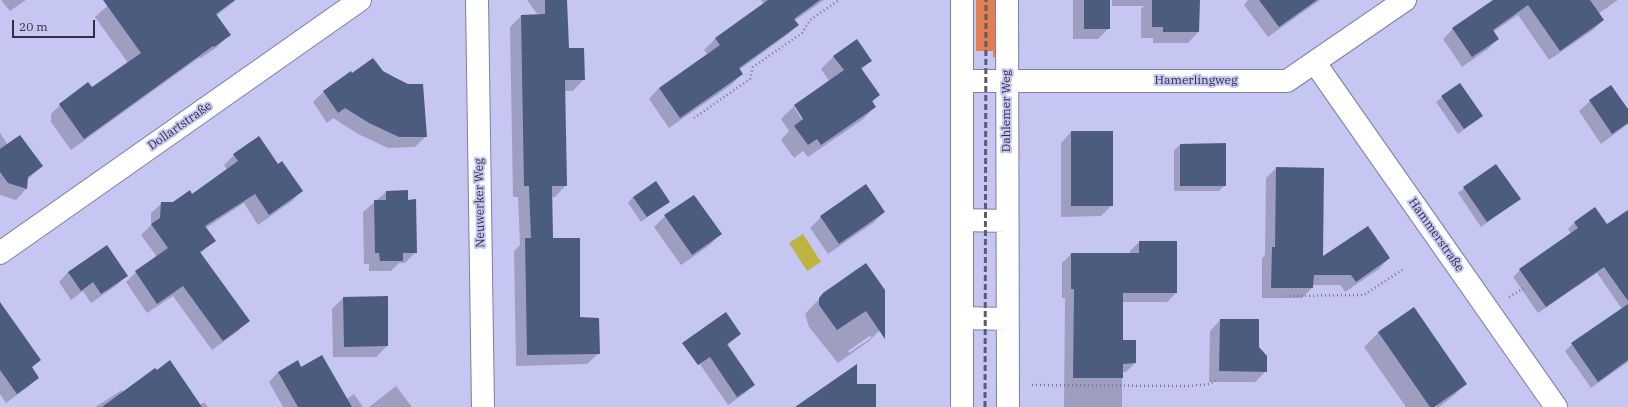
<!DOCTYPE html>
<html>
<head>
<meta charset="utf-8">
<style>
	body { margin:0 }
	#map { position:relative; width:1628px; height:407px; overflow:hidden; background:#c6c6f2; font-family:"IBM Plex Serif",serif }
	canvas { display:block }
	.scale { position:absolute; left:12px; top:20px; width:83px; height:18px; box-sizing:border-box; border:2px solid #302f40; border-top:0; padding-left:5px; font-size:12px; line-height:14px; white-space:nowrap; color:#302f40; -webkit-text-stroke:3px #c6c6f2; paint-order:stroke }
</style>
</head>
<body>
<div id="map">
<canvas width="1628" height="407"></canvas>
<div class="scale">20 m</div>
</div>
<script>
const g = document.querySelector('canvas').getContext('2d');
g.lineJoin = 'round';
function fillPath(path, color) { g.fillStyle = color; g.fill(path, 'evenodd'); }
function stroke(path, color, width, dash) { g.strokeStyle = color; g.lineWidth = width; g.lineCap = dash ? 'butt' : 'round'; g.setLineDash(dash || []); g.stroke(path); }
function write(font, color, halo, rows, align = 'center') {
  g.font = font + ' "IBM Plex Serif",serif'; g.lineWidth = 4; g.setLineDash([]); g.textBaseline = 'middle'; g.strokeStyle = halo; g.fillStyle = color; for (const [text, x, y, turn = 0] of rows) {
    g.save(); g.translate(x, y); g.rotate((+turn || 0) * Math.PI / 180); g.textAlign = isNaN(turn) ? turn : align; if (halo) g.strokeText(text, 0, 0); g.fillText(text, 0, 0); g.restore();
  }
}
fillPath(new Path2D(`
	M976 0H1000L1001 57H993V51H976Z`), '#e37e4e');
fillPath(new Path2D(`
	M803 234 821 262 807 271 789 243Z`), '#bdb440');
fillPath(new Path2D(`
	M1 0H26L10 11Z
	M114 0H236L216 16 229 35 217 47 201 58 200 57 71 150 51 122V114L63 102 92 89 128 63 95 17Z
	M527 0H566L568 49 584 79 573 91H564L566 185 555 197H551L552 239 579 318 599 353 587 364 516 366 514 251 520 245 518 197H513L510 27 521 16 538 15Z
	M761 0H824L794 21 798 25 787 35 739 70 742 74 731 85 669 128 649 99 659 88 708 55 704 50 715 39 764 4Z
	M1073 0H1109V28L1098 39H1073Z
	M1112 0H1199L1198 32 1188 43H1153V38H1141V9L1144 6H1112Z
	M1248 0H1320L1268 37 1244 5Z
	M1494 0H1618L1598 14 1603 20 1593 30 1549 60 1518 15 1493 32 1498 39 1488 49 1462 67 1443 39 1453 29Z
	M834 56 871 60 861 70 879 95 872 102 875 107 862 120 808 157 803 151 794 158 781 140 789 131 781 119 794 106 830 82 821 69ZM794 107H796L807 123 805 124Z
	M352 75 426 136 415 147 388 148 358 134 333 118 327 123 313 102 324 91Z
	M1460 84 1482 116 1458 134 1436 102Z
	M1590 101 1628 111V124L1601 144 1579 111Z
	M1071 132 1112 205 1101 216 1061 217V143Z
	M0 133 8 145 42 166 27 180 26 189 16 200 0 195Z
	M259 138 278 165 302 191 292 201 258 225 244 203 206 228 214 240 200 254 248 321 238 331 212 350 173 296 147 313 126 282 136 272 157 257 141 235 151 225V213L162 203H173L192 195 227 170 224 165 234 155Z
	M1180 145 1225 185 1219 191H1174V150Z
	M1496 165 1519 199 1481 227 1458 193Z
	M1276 168 1322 258H1389L1379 269 1345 292 1341 285H1312V288L1302 298H1262V258L1265 255 1266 178Z
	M386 192 416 252 405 263H399L391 271H369V264H364L363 212Z
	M693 196 720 234 710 245 681 265 654 227 665 216Z
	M633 197 668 202 641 222 628 203Z
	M1628 211V362L1591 388 1565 351 1572 344 1622 309 1597 273 1538 313 1513 277 1520 270 1571 234 1568 229 1574 223 1607 226Z
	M884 212 873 223 828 254 810 228 821 217Z
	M1139 242 1176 293 1167 302H1122V341L1135 363 1126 372H1122V407H1064L1065 298H1062V263L1071 254H1130V251Z
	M106 246 126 276 117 285 91 303 83 291 71 300 59 282 68 272Z
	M866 264 884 326 869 341 838 363 809 327 805 314 824 294ZM871 335V338L849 353 848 351Z
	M343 298 387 346 376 357H333L332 309Z
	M1413 308 1466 384 1451 398 1439 407H1406L1364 347 1378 333Z
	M1220 320 1258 347 1266 371 1255 382H1209L1210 331Z
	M0 322 40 359 31 368 38 377 28 387 6 403 0 394Z
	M740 334 727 346 754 385 744 394 728 405 686 344Z
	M301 368 347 399 354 394 363 407H283L269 382 278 372Z
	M396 386 412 407H369L373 404Z
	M122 390 123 392 200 405 204 402 208 407H95Z`), '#0003');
fillPath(new Path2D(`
	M103 0H235L216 14 231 35 214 47 213 46 84 139 59 104 88 82 92 87 141 53Z
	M545 0H567L569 48H584L585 80H565L567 186H552L553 238H580V317L599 318 600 354 527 355 525 238H531L529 186H524L521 15 545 14Z
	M768 0H820L794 19 799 25 739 68 743 74 680 118 659 88 720 45 715 38Z
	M1084 0H1110V29H1084Z
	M1152 0H1200L1199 32H1163V27H1152Z
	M1259 0H1317L1279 27Z
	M1493 0H1590L1604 20 1560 51 1528 5 1493 30 1499 39 1472 57 1452 28Z
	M857 39 872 61 861 68 880 95 872 101 876 107 821 145 817 139 808 145 794 126 803 119 794 105 844 70 833 56Z
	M373 58 383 71 394 77 408 84H423L427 137H399L369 123 345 108 338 113 323 91 351 71 352 73Z
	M1460 83 1483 116 1464 129 1441 96Z
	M1611 85 1628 109V123L1612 134 1589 100Z
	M1071 131H1113V206H1071Z
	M20 135 43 166 28 177 27 189 8 183 0 172V149Z
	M259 136 278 164 282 161 303 191 269 215 255 194 205 226 216 241 200 252 250 321 223 341 183 286 157 304 135 271 168 248 151 224 160 218 161 202H173L190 190 192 194 238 161 233 154Z
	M1226 143V186H1180V144Z
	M1496 164 1521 199 1487 222 1463 187Z
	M1276 167 1324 168 1323 256 1368 226 1390 258 1356 282 1351 275H1314L1313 288H1271L1272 247H1275Z
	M656 181 670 202 647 217 633 197Z
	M866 184 885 212 839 244 820 216Z
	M408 190V200L416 199 417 253H403V261H380L379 253H375L374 200H386V191Z
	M694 195 722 234 692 255 664 215Z
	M1595 207 1607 224 1628 210V301L1604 267 1546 307 1519 269 1578 228 1574 222Z
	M1139 241H1177V293H1123V340H1136V363L1123 364V378H1073L1074 289H1071V253H1139Z
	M107 245 128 276 101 294 93 282 81 291 68 272Z
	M866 263 885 290V339L866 311 837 330 819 305V298L823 293Z
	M388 296V346L344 347 343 297Z
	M0 302 41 360 32 367 39 378 17 394 0 370Z
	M1628 304V360L1598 382 1571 343Z
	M1414 307 1467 384 1434 407H1430L1378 332Z
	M726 312 741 334 727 344 755 385 737 397 710 357 698 365 682 343Z
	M1220 319H1259V347L1267 356V372L1219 371Z
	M322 355 352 407H298L278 372 298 360 301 367Z
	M170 360 202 407H102L155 368 157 370Z
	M857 364V384H876V407H795Z`), '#4b5c7f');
const street = new Path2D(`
	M477 0 483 407
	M1007 0 1008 407
	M1315 63 1556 407
	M963 81H1287L1405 0
	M962 220 1007 221
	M0 253 360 0
	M962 318 1007 319`);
const secondary = new Path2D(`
	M962 0V407`);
stroke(street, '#7f7ea7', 24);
stroke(secondary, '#7f7ea7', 24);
stroke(new Path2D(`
	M694 118 750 79 753 67 802 33 810 20 839 0
	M1285 296 1364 295 1405 268
	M1509 297 1524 288
	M1032 385 1189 386 1210 384 1218 379`), '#797997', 2.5, [1, 3]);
stroke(street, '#fff', 22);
stroke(secondary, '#fff', 22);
stroke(new Path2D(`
	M985 407 986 0`), '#5b5b73', 3, [6, 3]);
write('12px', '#302f40', '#c6c6f2', [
	["Hamerlingweg",1196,81],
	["Dahlemer Weg",1007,111,-90],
	["Dollartstraße",180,126,-35],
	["Neuwerker Weg",480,203,-91],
	["Hammerstraße",1436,235,55]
]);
</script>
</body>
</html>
